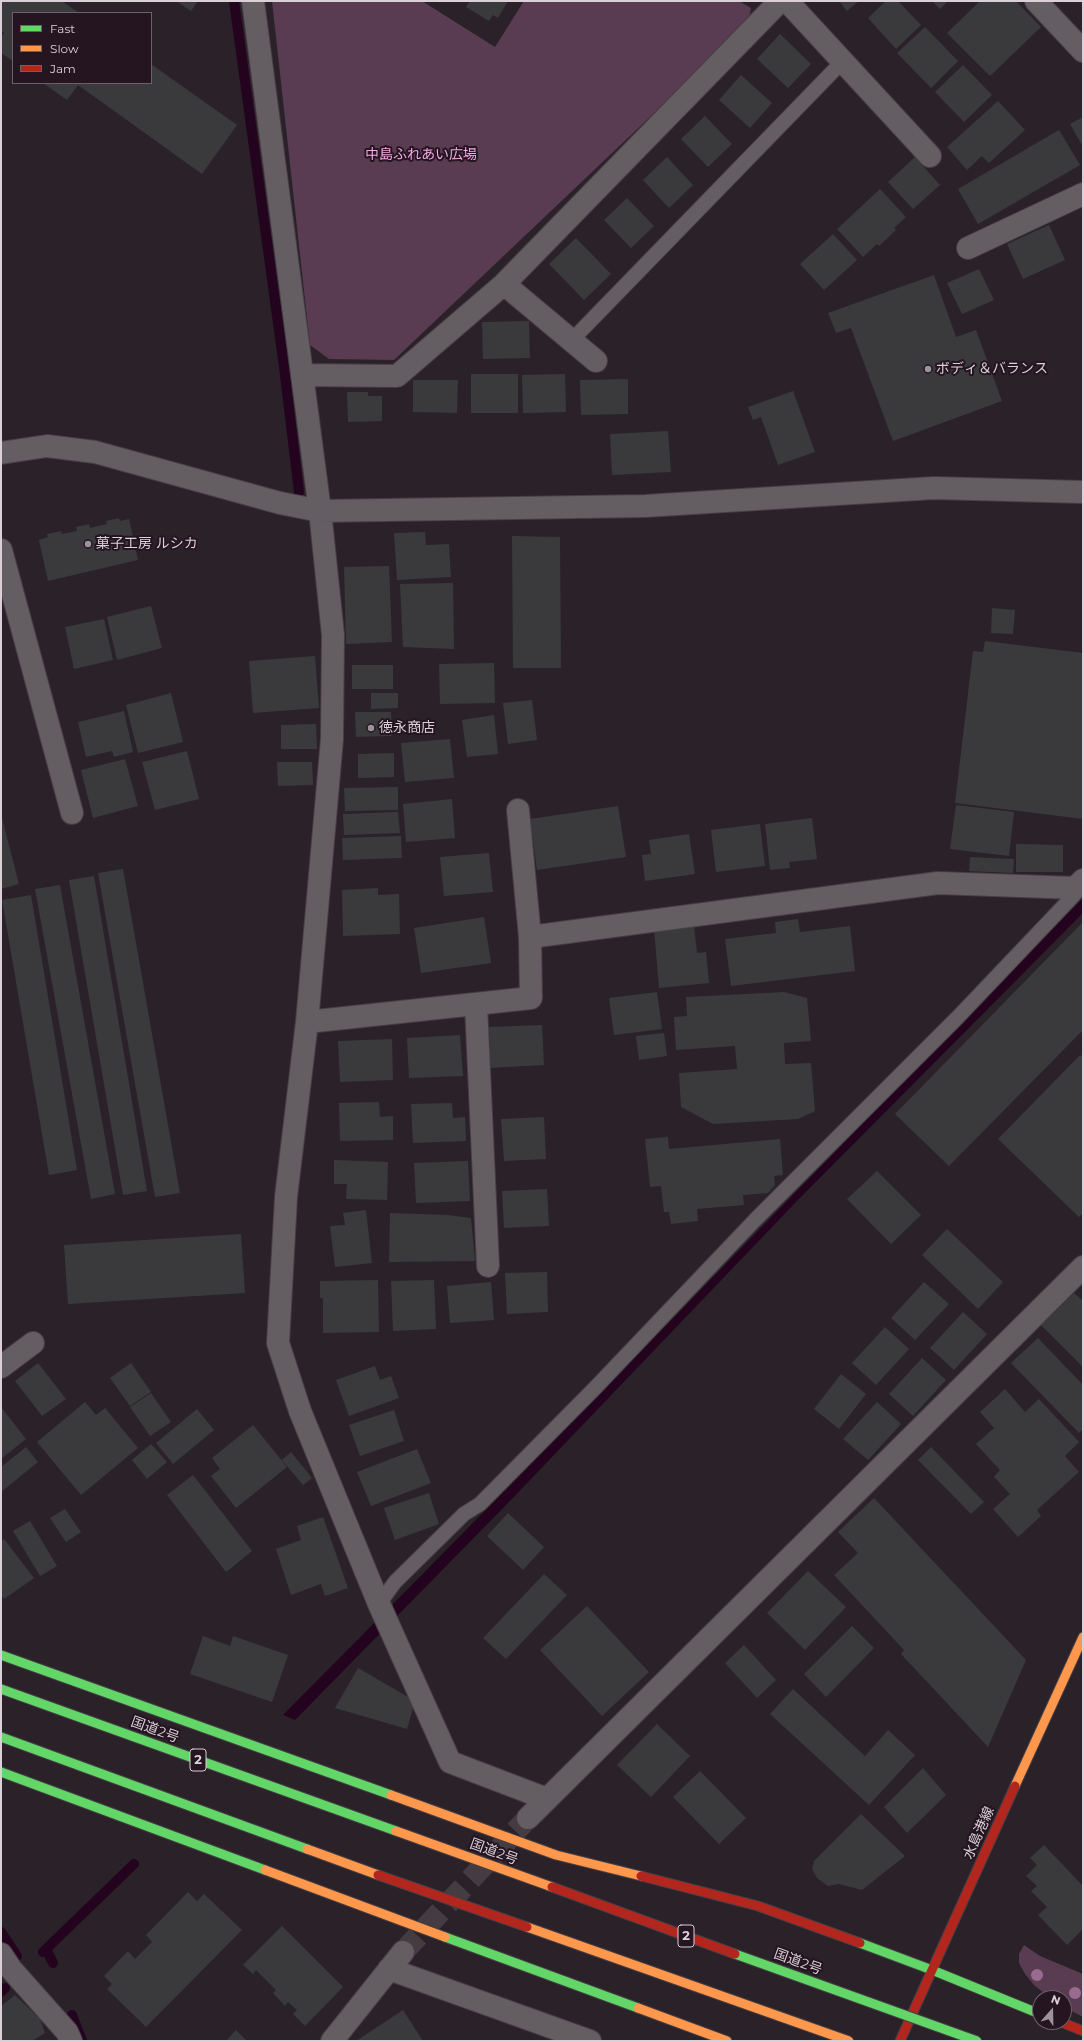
<!DOCTYPE html>
<html>
<head>
<meta charset="utf-8">
<style>
	body { margin:0 }
	#map { position:relative; width:1084px; height:2042px; overflow:hidden; background:#2a2228; font-family:Montserrat,sans-serif }
	canvas { display:block }
	.frame { position:absolute; inset:0; border:2px solid #dbd0d8; pointer-events:none }
	.legend { position:absolute; left:12px; top:12px; width:140px; height:72px; box-sizing:border-box; background:#241520; border:1px solid #6d606a; margin:0; padding:5px 7px; list-style:none; font-size:12px; color:#dbd0d8 }
	.legend li { display:flex; align-items:center; gap:8px; height:20px }
	.legend b { width:20px; border:1px solid #6d606a }
	.north { position:absolute; left:1032px; top:1990px; width:40px; height:40px; box-sizing:border-box; background:#241520; border:1px solid #6d606a; border-radius:50%; rotate:20deg; font-size:11px; font-weight:700; line-height:16px; text-align:center; color:#dbd0d8 }
	.north::after { content:''; display:block; margin:auto; width:14px; height:18px; background:#9d939a; clip-path:polygon(50% 0,100% 100%,50% 72%,0 100%) }
</style>
</head>
<body>
<div id="map">
<canvas width="1084" height="2042"></canvas>
<div class="frame"></div>
<ul class="legend">
<li><b style="height:5px;background:#63d668"></b>Fast</li>
<li><b style="height:5px;background:#ff974d"></b>Slow</li>
<li><b style="height:5px;background:#b3261e"></b>Jam</li>
</ul>
<div class="north">N</div>
</div>
<script>
const g = document.querySelector('canvas').getContext('2d');
g.lineJoin = 'round';
function fillPath(path, color) { g.fillStyle = color; g.fill(path, 'evenodd'); }
function stroke(path, color, width, dash) { g.strokeStyle = color; g.lineWidth = width; g.lineCap = dash ? 'butt' : 'round'; g.setLineDash(dash || []); g.stroke(path); }
function write(font, color, halo, rows, align = 'center') {
  g.font = font + ' Montserrat,"Noto Sans JP",sans-serif'; g.lineWidth = 4; g.setLineDash([]); g.textBaseline = 'middle'; g.strokeStyle = halo; g.fillStyle = color; for (const [text, x, y, turn = 0] of rows) {
    g.save(); g.translate(x, y); g.rotate((+turn || 0) * Math.PI / 180); g.textAlign = isNaN(turn) ? turn : align; if (halo) g.strokeText(text, 0, 0); g.fillText(text, 0, 0); g.restore();
  }
}
fillPath(new Path2D(`
	M272 1H422L495 47 524 1H739L751 8 748 24 394 360 329 359 310 345Z
	M1024 1945 1040 1956 1083 1974V2017L1064 2007V1998H1050L1034 1985 1025 1974 1019 1963V1954Z`), '#593b52');
fillPath(new Path2D(`
	M1083 898V913L795 1203 508 1503 295 1720 283 1715C552 1445 816 1170 1083 898Z`), '#23031e');
stroke(new Path2D(`
	M234 1 284 367 299 492
	M1 1932 17 1956
	M46 1949 53 1963
	M43 1952 134 1864
	M1 1992 5 1988
	M72 2015 82 2041`), '#23031e', 10);
fillPath(new Path2D(`
	M1 1H62L79 13H13V61L1 53V37L4 33 1 31Z
	M176 1H198L191 11Z
	M470 1H508L498 18 493 15 489 21 466 7Z
	M839 1H859L847 11Z
	M886 1H898L921 25 896 49 868 18Z
	M932 1H948L940 9Z
	M980 1H1016L1041 27 990 76 947 33Z
	M925 27 958 61 931 88 897 53Z
	M780 34 811 64 788 88 757 59Z
	M151 64 237 125 202 174 78 85 67 100 43 83H151Z
	M963 65 992 95 964 122 935 92Z
	M741 75 772 103 750 128 719 100Z
	M998 101 1025 130 989 163 982 156 967 170 947 147Z
	M705 116 732 144 708 167 681 139Z
	M1083 117V147L1070 124Z
	M1059 130 1080 165 978 224 958 189Z
	M667 157 693 185 669 208 643 180Z
	M915 157 940 185 913 209 888 182Z
	M880 189 906 217 894 228 896 230 879 246 877 244 863 257 837 229Z
	M627 198 654 226 631 248 604 220Z
	M1049 225 1065 260 1023 279 1007 244Z
	M833 234 857 260 824 290 800 264Z
	M576 238 611 274 584 300 549 264Z
	M979 269 994 300 962 314 947 283Z
	M934 275 956 337 976 330 1002 401 893 441 851 328 836 333 828 313Z
	M529 321 530 358 483 359 482 322Z
	M471 374H518V413H471Z
	M565 374 566 412 523 413 522 375Z
	M628 379V414L581 415 580 380Z
	M413 380H458L457 413 413 412Z
	M793 391 815 452 778 465 761 417 753 420 748 407Z
	M347 392H368V396H382V421L348 422Z
	M668 431 671 472 612 475 610 434Z
	M119 518 120 521 129 519 138 560 48 581 39 540 48 537 47 534 61 531 62 534 77 531 76 527 89 524 90 528 107 524 106 521Z
	M425 532 426 545 449 544 451 577 397 580 394 533Z
	M512 536 560 537 561 668H513Z
	M389 566 392 642 346 644 344 567Z
	M453 583 454 649 403 647 400 584Z
	M151 606 162 648 117 660 107 617Z
	M992 608 1015 610 1013 634 991 633Z
	M104 619 113 660 74 669 65 627Z
	M985 641 1083 653V819L955 803 973 651 983 652Z
	M315 656 319 708 253 713 249 661Z
	M494 663 495 703 440 704 439 664Z
	M352 665H393V689H352Z
	M171 693 183 742 138 753 126 705Z
	M371 693H398V708L371 709Z
	M532 700 537 740 508 744 503 703Z
	M124 711 133 752 114 757 112 751 86 757 78 722Z
	M355 712H391L392 736 356 737Z
	M494 715 498 754 467 757 462 720Z
	M316 724 317 749H281V725Z
	M450 739 454 778 405 782 401 743Z
	M187 751 199 799 155 810 142 762Z
	M394 753V777L358 778V754Z
	M125 759 138 806 93 818 81 770Z
	M277 762H312L313 785 278 786Z
	M398 787V810L345 811 344 788Z
	M452 799 455 838 406 842 403 804Z
	M956 805 1014 812 1009 856 950 849Z
	M618 806 626 857 537 870 530 819Z
	M398 812 400 833 344 835 343 814Z
	M1 814 19 884 1 889Z
	M812 818 817 859 789 862 790 868 770 870 765 824Z
	M760 824 765 866 716 872 711 830Z
	M689 834 695 874 645 881 642 855 651 854 649 840Z
	M401 836 402 858 343 860 342 838Z
	M1016 844 1063 845V872H1016Z
	M489 853 493 892 444 896 440 857Z
	M970 857 1014 859 1013 873 969 871Z
	M123 869 180 1193 155 1197 98 873Z
	M94 876 147 1191 123 1195 69 880Z
	M60 885 115 1194 91 1199 35 889Z
	M378 888V895L399 894 400 934 343 936 342 890Z
	M31 895 77 1170 49 1175 2 900Z
	M484 917 491 963 421 973 414 928Z
	M798 919 800 932 850 926 855 971 731 986 725 939 776 933 775 922Z
	M1083 922V1030L949 1166 895 1114Z
	M694 925 697 953 706 952 709 983 659 988 654 928Z
	M657 992 662 1029 614 1035 609 998Z
	M784 992 807 998 811 1041 784 1043 785 1064 811 1063 815 1111 798 1119 713 1124 681 1107 679 1073 737 1069 735 1046 676 1050 674 1017 687 1016 686 997Z
	M542 1025 544 1065 490 1068 489 1027Z
	M664 1033 667 1056 639 1060 636 1036Z
	M460 1035 463 1076 409 1078 407 1038Z
	M392 1039 393 1080 340 1082 338 1041Z
	M1080 1055 1083 1058V1213L1079 1217 998 1139Z
	M379 1102 380 1117 393 1116V1140L340 1141 339 1103Z
	M452 1103 453 1118 465 1117 466 1141 413 1143 411 1104Z
	M544 1117 546 1159 504 1161 501 1119Z
	M668 1137 669 1149 780 1139 783 1175 774 1176 775 1185 768 1193 743 1195 744 1205 697 1209 698 1221 671 1224 669 1212H664L661 1186 650 1187 645 1139Z
	M334 1160 388 1162 387 1200 346 1199 347 1184H334Z
	M468 1161 470 1201 416 1203 414 1163Z
	M877 1171 921 1215 891 1244 847 1199Z
	M547 1189 549 1226 504 1228 502 1191Z
	M366 1210 372 1263 335 1267 330 1226 345 1225 343 1213Z
	M390 1213 448 1215 471 1218 475 1261 389 1262Z
	M947 1229 1003 1282 978 1309 922 1255Z
	M241 1234 245 1293 68 1304 64 1245Z
	M547 1272 548 1312 507 1314 505 1273Z
	M378 1280 379 1332 323 1333V1298H320V1281Z
	M434 1280 436 1329 393 1331 391 1281Z
	M491 1282 494 1320 450 1323 447 1286Z
	M924 1282 949 1304 915 1340 891 1318Z
	M1074 1293 1083 1301V1367L1041 1325Z
	M963 1312 987 1334 954 1370 930 1348Z
	M885 1327 909 1349 876 1385 852 1363Z
	M1038 1338 1083 1385V1429L1079 1433 1011 1363Z
	M922 1358 946 1380 913 1416 889 1394Z
	M38 1363 66 1399 42 1416 15 1381Z
	M131 1363 151 1392 130 1406 110 1378Z
	M375 1366 380 1380 391 1376 399 1398 349 1416 336 1380Z
	M841 1374 866 1394 839 1429 814 1409Z
	M1005 1389 1025 1412 1039 1399 1079 1442 1065 1456 1079 1472 1037 1510 1041 1516 1018 1537 993 1509 1010 1494 994 1477 1000 1470 976 1444 994 1428 980 1412Z
	M151 1393 171 1422 150 1436 130 1407Z
	M85 1402 96 1415 105 1408 138 1448 81 1495 37 1442Z
	M877 1402 901 1424 868 1460 843 1439Z
	M1 1407 26 1439 1 1459Z
	M197 1409 214 1430 173 1464 156 1443Z
	M394 1410 404 1441 360 1456 349 1425Z
	M253 1425 287 1467 236 1508 211 1476 220 1469 212 1458Z
	M151 1444 167 1462 147 1479 132 1460Z
	M26 1447 38 1462 1 1492V1467Z
	M931 1447 984 1502 971 1514 918 1460Z
	M417 1449 431 1483 371 1506 357 1472Z
	M291 1452 312 1478 303 1485 282 1460Z
	M193 1475 252 1551 226 1572 167 1495Z
	M429 1493 439 1524 395 1540 384 1508Z
	M874 1498 1026 1660 988 1747 901 1654 904 1650 834 1575 858 1553 838 1532Z
	M65 1509 81 1532 66 1542 50 1518Z
	M508 1513 544 1547 523 1570 487 1536Z
	M323 1517 348 1588 325 1596 321 1584 291 1595 276 1549 301 1540 297 1526Z
	M30 1521 57 1566 40 1576 13 1531Z
	M4 1539 34 1578 4 1599 1 1595V1541Z
	M808 1571 846 1607 805 1650 767 1613Z
	M544 1574 567 1595 506 1659 483 1638Z
	M587 1606 649 1672 602 1716 540 1650Z
	M852 1626 874 1648 826 1697 804 1674Z
	M203 1636 230 1646 233 1636 288 1655 272 1702 190 1674Z
	M744 1645 776 1680 757 1698 725 1663Z
	M358 1668 415 1701 407 1729 335 1708Z
	M793 1689 865 1756 888 1730 915 1755 869 1805 770 1714Z
	M657 1724 690 1756 651 1797 617 1765Z
	M923 1768 946 1795 907 1833 884 1807Z
	M700 1771 746 1818 719 1844 673 1797Z
	M861 1814 905 1856 862 1890 839 1884 828 1886 817 1878 812 1869 814 1861Z
	M1044 1845 1083 1886V1929L1067 1945 1038 1915 1047 1907 1031 1891 1037 1886 1026 1876 1037 1865 1030 1858Z
	M188 1892 197 1901 204 1894 242 1930 146 2027 107 1989 112 1984 104 1976 128 1951 135 1959 152 1942 146 1935Z
	M282 1926 343 1987 305 2026 293 2014 297 2010 288 2002 285 2006 273 1993 276 1990 256 1970 253 1974 243 1965Z
	M15 1995 40 2019 45 2033 32 2041H1V2006Z
	M403 2010 423 2041H356Z
	M236 2030 247 2041H226Z`), '#3a3a3d');
stroke(new Path2D(`
	M403 1952 528 1818`), '#453c42', 22, [22, 11]);
const lane = new Path2D(`
	M571 341 843 61
	M379 1604 395 1582 464 1514 480 1504 595 1388 755 1220 958 1017 1074 895 1075 888`);
const street = new Path2D(`
	M253 1 320 511 333 635 332 739 307 1022 286 1197 278 1343 300 1411 379 1604 450 1762 547 1799
	M787 1 930 156
	M1036 1 1083 51
	M968 248 1083 194
	M504 284 596 361
	M302 375 397 376 504 284 780 1
	M1 453 47 446 95 452 280 503 320 511 645 506 934 488 1083 492
	M1 550 72 813
	M530 937 938 883 1075 888 1083 880
	M476 1005 488 1266
	M307 1022 531 998 530 937 518 810
	M1 1367 33 1343
	M528 1818 1083 1267
	M1 1954 11 1969 67 2032 71 2041
	M389 1969 590 2041
	M332 2041 403 1952`);
const fast = new Path2D(`
	M1 1655 391 1795
	M1 1689 396 1831
	M1 1737 307 1849
	M1 1772 265 1870
	M445 1937 638 2008
	M860 1943 932 1970 1040 2014`);
const slow = new Path2D(`
	M1015 1786 1083 1637
	M391 1795 556 1855 641 1876
	M307 1849 378 1875
	M265 1870 445 1937
	M638 2008 727 2041`);
const jam = new Path2D(`
	M641 1876 758 1906 860 1943
	M1061 2022 1083 2031
	M900 2041 1015 1786`);
stroke(lane, '#463f45', 16);
stroke(street, '#463f45', 24);
stroke(fast, '#463f45', 11);
stroke(slow, '#463f45', 11);
stroke(jam, '#463f45', 11);
stroke(lane, '#645d62', 14);
stroke(street, '#645d62', 22);
stroke(fast, '#63d668', 9);
stroke(slow, '#ff974d', 9);
stroke(jam, '#b3261e', 9);
const fastBridge = new Path2D(`
	M735 1954 977 2041`);
const slowBridge = new Path2D(`
	M396 1831 552 1887
	M527 1927 849 2041`);
const jamBridge = new Path2D(`
	M378 1875 527 1927
	M552 1887 735 1954`);
stroke(fastBridge, '#463f45', 11, []);
stroke(slowBridge, '#463f45', 11, []);
stroke(jamBridge, '#463f45', 11, []);
stroke(fastBridge, '#63d668', 9);
stroke(slowBridge, '#ff974d', 9);
stroke(jamBridge, '#b3261e', 9);
g.fillStyle = '#996c8f';
for (const [x, y] of [
	[1037,1975],
	[1075,1993]
]) { g.beginPath(); g.arc(x, y, 6, 0, 2 * Math.PI); g.fill(); }
for (const [x, y, r, color] of [
	[928,369,4,"#9d939a"],
	[88,544,4,"#9d939a"],
	[371,728,4,"#9d939a"]
]) { const dot = new Path2D(); dot.arc(x, y, r, 0, 2 * Math.PI); g.fillStyle = color; g.fill(dot); stroke(dot, '#241520', 1.5); }
for (const [x, y, w] of [
	[198,1760,16],
	[686,1936,16]
]) { const box = new Path2D(); box.roundRect(x - w / 2, y - 11, w, 22, 3); g.fillStyle = '#241520'; g.fill(box); stroke(box, '#dbd0d8', 1); }
write('bold 13px', '#dbd0d8', null, [
	["2",198,1760],
	["2",686,1936]
]);
write('14px', '#f3a9e3', '#241520', [
	["中島ふれあい広場",421,155]
]);
write('14px', '#dbd0d8', '#241520', [
	["ボディ＆バランス",936,369],
	["菓子工房 ルシカ",96,544],
	["徳永商店",379,728]
], 'left');
write('14px', '#dbd0d8', '#241520', [
	["国道2号",155,1730,20],
	["水島港線",979,1833,-66],
	["国道2号",494,1852,20],
	["国道2号",798,1962,20]
]);
</script>
</body>
</html>
